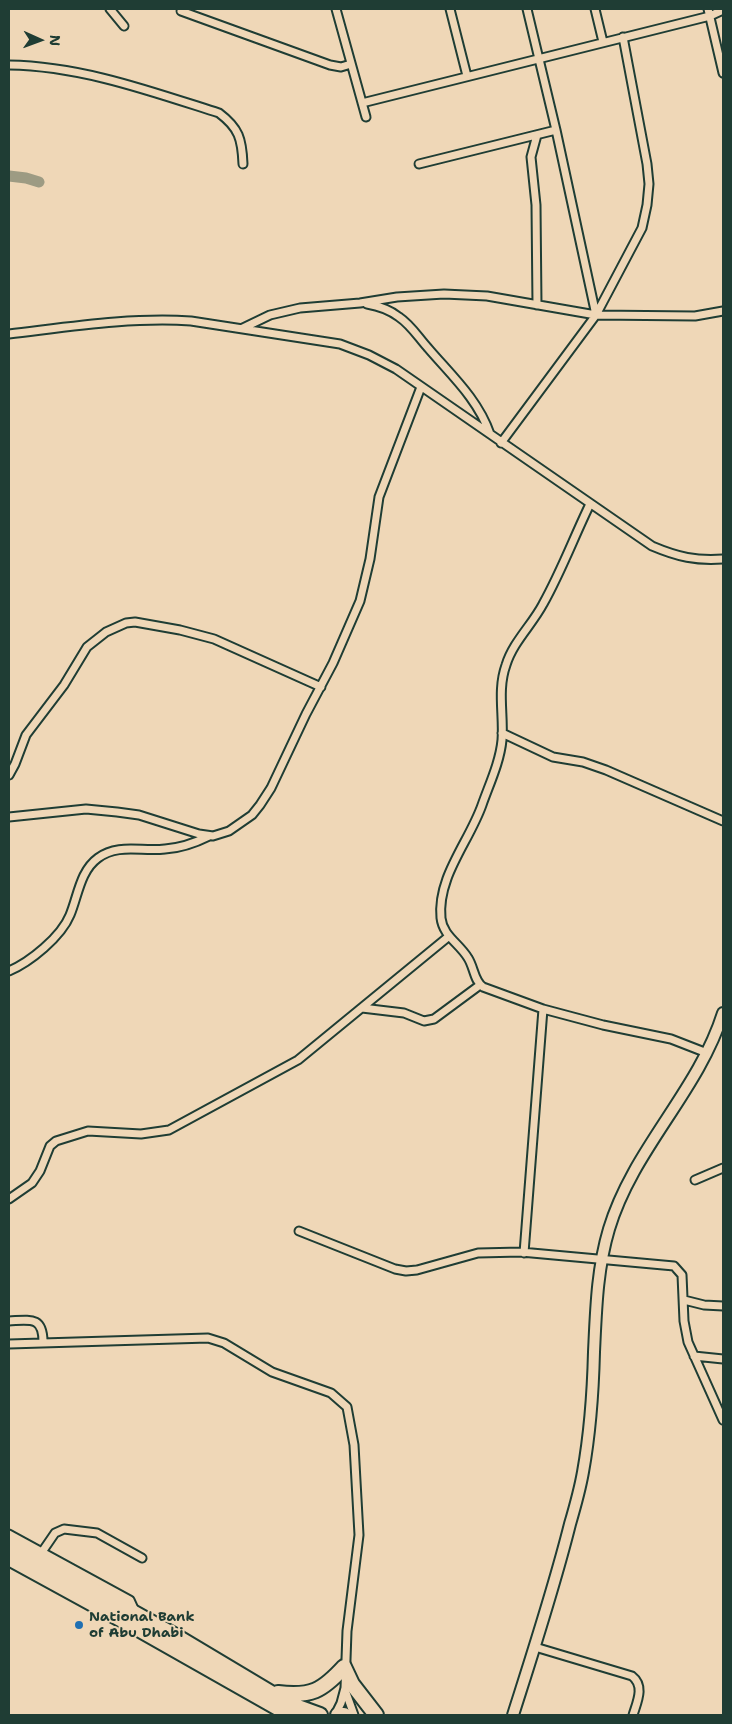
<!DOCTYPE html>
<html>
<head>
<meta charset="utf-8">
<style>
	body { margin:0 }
	#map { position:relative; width:732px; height:1724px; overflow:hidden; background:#efd7b7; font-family:"Shantell Sans",sans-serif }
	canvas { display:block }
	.frame { position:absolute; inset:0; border:10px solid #1f3d34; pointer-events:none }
	.north { position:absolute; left:15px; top:15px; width:50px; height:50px; -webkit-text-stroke:4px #efd7b7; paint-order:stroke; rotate:92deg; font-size:14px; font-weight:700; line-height:20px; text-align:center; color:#1f3d34 }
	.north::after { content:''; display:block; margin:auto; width:18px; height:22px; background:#1f3d34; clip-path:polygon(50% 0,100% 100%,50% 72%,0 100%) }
</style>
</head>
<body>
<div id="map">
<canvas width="732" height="1724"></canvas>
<div class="frame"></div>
<div class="north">N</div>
</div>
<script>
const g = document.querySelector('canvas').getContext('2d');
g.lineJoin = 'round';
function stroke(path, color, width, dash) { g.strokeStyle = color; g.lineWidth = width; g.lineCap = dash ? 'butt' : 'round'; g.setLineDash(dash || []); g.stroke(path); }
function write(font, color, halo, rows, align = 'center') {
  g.font = font + ' "Shantell Sans",sans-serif'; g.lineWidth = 4; g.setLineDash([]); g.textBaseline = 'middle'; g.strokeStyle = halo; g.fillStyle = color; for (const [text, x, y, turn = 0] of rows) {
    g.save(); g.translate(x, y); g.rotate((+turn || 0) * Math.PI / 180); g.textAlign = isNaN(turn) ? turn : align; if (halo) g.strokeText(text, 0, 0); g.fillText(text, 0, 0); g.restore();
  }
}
stroke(new Path2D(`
	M9 176 26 178 39 182`), '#9d9b83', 11);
const street = new Path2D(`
	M110 9 124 26
	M336 9 366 117
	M450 9 467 76
	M527 9 556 130 596 315
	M595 9 603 42
	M708 9 723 73
	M181 11 330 65 341 67 351 64
	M9 65C81 66 150 91 219 113 239 128 242 139 243 164
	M362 103 710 16 723 10
	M537 135 531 157 536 205 537 305
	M419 164 556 130
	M367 304C379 306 390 310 399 317 411 325 418 337 428 348 451 375 478 399 490 434
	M243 328 270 315 300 308 360 303 397 297 444 294 487 296 596 315 695 316 723 311
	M9 334C69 327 130 317 191 321L340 344 369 355 396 369 652 546C678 557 696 561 723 559
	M501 443 596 315 642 228 647 205 649 184 647 164 623 37
	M590 504C574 537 561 572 543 604 532 625 513 642 506 665 497 690 504 715 502 740 500 762 489 785 482 805 469 842 437 877 441 918 443 936 459 943 468 958 474 967 474 981 483 987L543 1009 603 1025 671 1039 707 1053
	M502 733 553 757 583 762 606 770 723 821
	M9 775 15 764 26 735 64 685 87 647 106 632 126 623 135 622 180 630 214 639 321 687
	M9 817 86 809 117 812 139 815 199 834 213 836 229 831 252 815 260 805 271 788 306 714 333 663 360 601 370 559 379 497 421 387
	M9 971C30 962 61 937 70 915 78 896 80 871 98 858 118 843 142 852 165 849 180 848 195 843 209 836
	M362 1008 404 1013 424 1021 434 1019 480 985
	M695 1180 723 1168
	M9 1199 32 1183 40 1171 50 1146 56 1141 88 1131 141 1134 169 1130 298 1060 448 937
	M299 1231 395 1269 406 1271 417 1270 478 1253 521 1252 674 1266 682 1275 684 1321 688 1342 723 1420
	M524 1253 543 1009
	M684 1300 704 1305 723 1306
	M9 1321C30 1320 43 1316 43 1342
	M9 1344 208 1338 224 1343 272 1372 331 1393 347 1407 354 1445 359 1535 347 1631 345 1688 341 1703 335 1715
	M694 1356 723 1359
	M9 1534 130 1600 135 1611
	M42 1552 55 1533 64 1529 97 1533 142 1558
	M535 1647 632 1676C645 1686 637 1702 633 1715
	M345 1690 354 1715`);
const secondary = new Path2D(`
	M513 1715C533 1652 554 1588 570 1524 575 1507 580 1489 583 1472 590 1433 593 1392 594 1352 596 1310 597 1269 609 1229 633 1149 698 1092 723 1013`);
const highway = new Path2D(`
	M9 1543 174 1635 271 1693 298 1707 320 1715
	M9 1558 135 1627 290 1715
	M278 1693C311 1697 322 1691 344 1667L352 1684 376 1715
	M338 1715H344`);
stroke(street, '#1f3d34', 11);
stroke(secondary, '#1f3d34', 14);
stroke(highway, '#1f3d34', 18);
stroke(street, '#efd7b7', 7);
stroke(secondary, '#efd7b7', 10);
stroke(highway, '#efd7b7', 14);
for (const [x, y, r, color] of [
	[79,1625,5,"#1f6fb2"]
]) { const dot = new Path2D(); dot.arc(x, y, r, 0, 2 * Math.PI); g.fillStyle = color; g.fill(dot); stroke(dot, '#efd7b7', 2); }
write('bold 14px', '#1f3d34', '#efd7b7', [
	["National Bank",89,1617],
	["of Abu Dhabi",89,1633]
], 'left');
</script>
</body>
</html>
